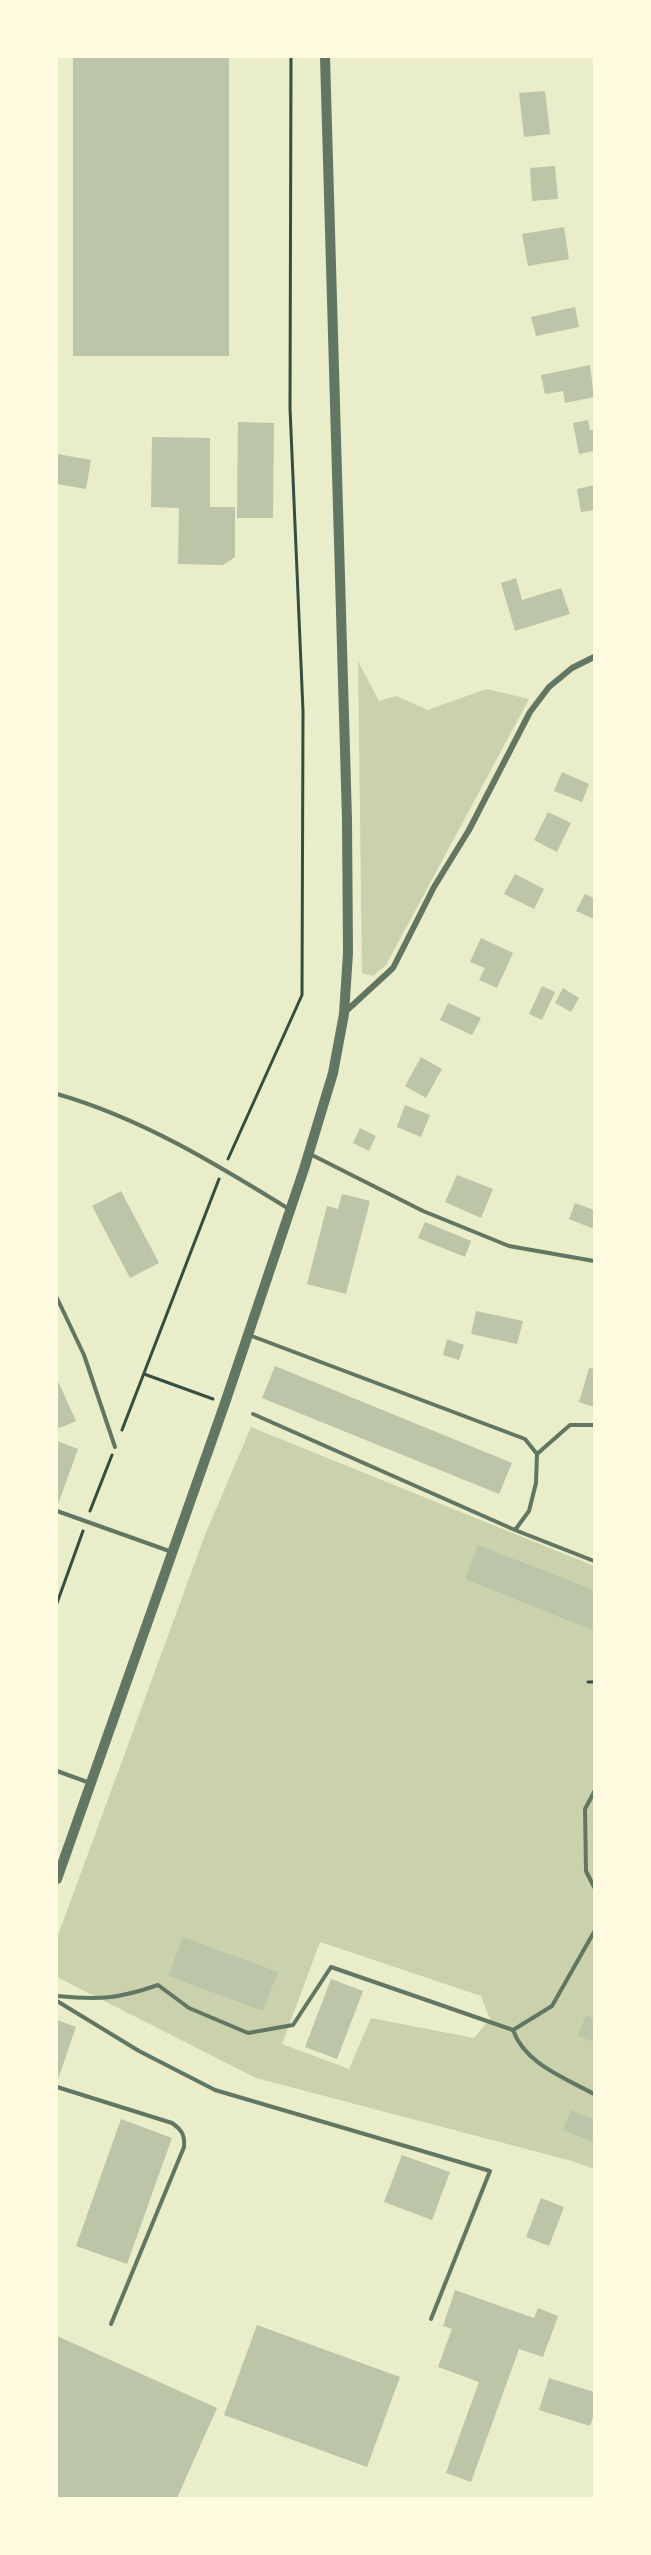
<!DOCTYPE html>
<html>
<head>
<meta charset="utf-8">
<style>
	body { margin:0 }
	#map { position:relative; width:651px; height:2555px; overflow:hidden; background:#e9edc9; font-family:"Open Sans",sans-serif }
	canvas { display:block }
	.frame { position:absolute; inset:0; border:58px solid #fefae0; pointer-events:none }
</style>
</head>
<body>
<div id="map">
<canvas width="651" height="2555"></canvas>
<div class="frame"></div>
</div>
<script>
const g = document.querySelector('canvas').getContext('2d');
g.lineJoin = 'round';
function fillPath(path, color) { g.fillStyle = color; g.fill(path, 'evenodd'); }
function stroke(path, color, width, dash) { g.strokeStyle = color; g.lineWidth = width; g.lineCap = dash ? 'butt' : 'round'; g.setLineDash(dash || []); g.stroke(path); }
fillPath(new Path2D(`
	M358 661 379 701 396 696 428 710 486 689 529 699 386 965 373 976 362 973Z
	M251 1427 594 1566V2169L572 2161 256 2078 57 1977V1938L205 1535ZM320 1942 481 1996 490 2019 474 2038 371 2018 349 2069 282 2044Z`), '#cad2ad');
fillPath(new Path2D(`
	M73 57H229V356H73Z
	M545 91 550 134 524 137 519 93Z
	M555 166 558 199 532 201 530 168Z
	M564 227 569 259 528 266 522 234Z
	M575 307 579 327 536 336 531 317Z
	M590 365 594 397 565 403 563 391 545 394 541 375Z
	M588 420 590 430H594V451L579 454 573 423Z
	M238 422 274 423 273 518H237Z
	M152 437 210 438V507H235V557L223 565 178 564 179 508 151 507Z
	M57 454 91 460 86 489 57 484Z
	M594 485V510L581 512 577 489Z
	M516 578 522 600 561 588 570 614 515 631 501 583Z
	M562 772 589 784 582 802 554 791Z
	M548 812 571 823 557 852 534 840Z
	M515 874 544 889 534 909 504 894Z
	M585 894 594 898V919L576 911Z
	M481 938 513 953 497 988 479 980 485 968 470 962Z
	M542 986 555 992 542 1020 529 1014Z
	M563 988 579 998 571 1012 555 1003Z
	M448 1003 481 1018 472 1035 440 1020Z
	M421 1057 442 1069 426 1098 405 1086Z
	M405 1105 430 1115 421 1137 397 1127Z
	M360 1128 376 1136 369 1151 353 1143Z
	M457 1175 493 1189 481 1218 445 1202Z
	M121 1191 159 1263 130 1278 92 1206Z
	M342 1194 370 1201 346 1294 307 1284 327 1206 338 1209Z
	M575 1203 594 1210V1229L569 1219Z
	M425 1222 471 1241 465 1257 418 1238Z
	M476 1311 523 1321 517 1344 471 1334Z
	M447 1339 464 1345 459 1360 443 1355Z
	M275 1366 512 1463 499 1494 262 1398Z
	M589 1368 594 1369V1407L579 1402Z
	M57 1379 76 1421 57 1429Z
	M57 1441 78 1449 57 1507Z
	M478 1545 594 1590V1631L465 1579Z
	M183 1937 278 1972 263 2011 168 1976Z
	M331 1979 363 1991 337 2059 305 2047Z
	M586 2015 594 2019V2042L578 2036Z
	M57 2020 76 2027 57 2082Z
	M571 2110 594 2119V2142L563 2130Z
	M121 2119 172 2138 127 2264 76 2246Z
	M402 2155 450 2172 432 2220 384 2202Z
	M541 2198 564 2207 549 2246 526 2237Z
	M455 2290 534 2318 538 2308 558 2316 543 2357 519 2349 471 2482 446 2473 479 2382 438 2367 452 2329 443 2326Z
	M257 2325 400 2377 367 2467 224 2415Z
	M57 2336 217 2408 177 2498H57Z
	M549 2378 594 2392V2414L590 2426 539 2410Z`), '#bcc5a7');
stroke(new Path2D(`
	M228 1159 302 995 303 711 290 408 291 57
	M144 1374 213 1399
	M122 1430 219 1179
	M90 1511 112 1455
	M57 1603 83 1531
	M588 1682H594`), '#344e41', 3);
stroke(new Path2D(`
	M57 1094C141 1118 216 1164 289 1209
	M310 1154 423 1211 509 1246 594 1261
	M57 1298 84 1355 115 1447
	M249 1335 525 1439 537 1454 536 1483 529 1511 515 1530 594 1561
	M253 1414 515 1530
	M537 1454 570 1425H594
	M57 1511 172 1552
	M57 1771 90 1783
	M594 1792 585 1809 586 1871 594 1887
	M57 1996C99 2000 118 1999 158 1985L189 2008 248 2033 293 2025 331 1967 513 2030C525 2064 565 2078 594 2094
	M57 2001 139 2051 215 2090 490 2171 431 2319
	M513 2030 552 2006 594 1932
	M57 2087 172 2123C182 2130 185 2135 184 2147L111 2324`), '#617663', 4);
stroke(new Path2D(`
	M344 1013 393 968 434 887 469 830 530 712 549 687 572 668 594 657`), '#617663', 6);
stroke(new Path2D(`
	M57 1879 225 1403 304 1169 333 1073 344 1014 348 953 347 820 325 57`), '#617663', 10);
</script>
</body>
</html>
